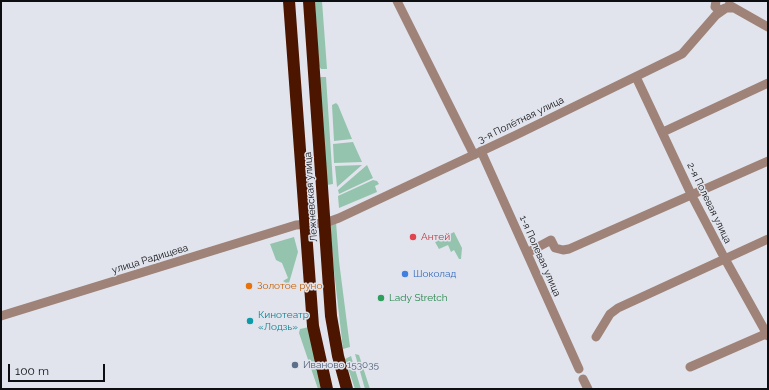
<!DOCTYPE html>
<html>
<head>
<meta charset="utf-8">
<style>
	body { margin:0 }
	#map { position:relative; width:769px; height:390px; overflow:hidden; background:#e1e4ed; font-family:Raleway,sans-serif }
	canvas { display:block }
	.frame { position:absolute; inset:0; border:2px solid #0d0e11; pointer-events:none }
	.scale { position:absolute; left:8px; top:364px; width:97px; height:18px; box-sizing:border-box; border:2px solid #0d0e11; border-top:0; padding-left:5px; font-size:12px; line-height:14px; white-space:nowrap; color:#0d0e11; -webkit-text-stroke:3px #e1e4ed; paint-order:stroke }
</style>
</head>
<body>
<div id="map">
<canvas width="769" height="390"></canvas>
<div class="frame"></div>
<div class="scale">100 m</div>
</div>
<script>
const g = document.querySelector('canvas').getContext('2d');
g.lineJoin = 'round';
function fillPath(path, color) { g.fillStyle = color; g.fill(path, 'evenodd'); }
function stroke(path, color, width, dash) { g.strokeStyle = color; g.lineWidth = width; g.lineCap = dash ? 'butt' : 'round'; g.setLineDash(dash || []); g.stroke(path); }
function write(font, color, halo, rows, align = 'center') {
  g.font = font + ' Raleway,sans-serif'; g.lineWidth = 3; g.setLineDash([]); g.textBaseline = 'middle'; g.strokeStyle = halo; g.fillStyle = color; for (const [text, x, y, turn = 0] of rows) {
    g.save(); g.translate(x, y); g.rotate((+turn || 0) * Math.PI / 180); g.textAlign = isNaN(turn) ? turn : align; if (halo) g.strokeText(text, 0, 0); g.fillText(text, 0, 0); g.restore();
  }
}
fillPath(new Path2D(`
	M315 1H322L327 69H321L319 66Z
	M321 77H326L333 184 327 185 319 78Z
	M336 103 338 105 352 139 334 141 332 105Z
	M353 142 362 162 334 163 333 144Z
	M362 165 337 187 335 166Z
	M367 165 373 178 339 194 338 190Z
	M373 180 377 181 379 184 375 186 377 192 339 208 338 196Z
	M336 222 339 261 350 347 343 349 334 271 330 225Z
	M454 232 462 248 461 259H459L454 250 451 252 448 245 439 249 435 242Z
	M294 237 298 252 289 283H286L283 281 288 278 282 263 276 260 270 244Z
	M309 327 322 389H318L299 333 300 329Z
	M355 354 359 355 370 389H365Z
	M351 356 361 389H355L345 359Z`), '#94c4ad');
stroke(new Path2D(`
	M397 1 474 155
	M716 1 715 7 721 10 725 8
	M729 5 768 27
	M636 77 692 196 725 259 768 336
	M663 132 768 83
	M481 151 579 369
	M527 253 551 240 555 248 563 250 569 249 768 161
	M1 316 296 225 325 223 339 218 516 135 682 54 716 15 726 8H733
	M596 337 610 314 618 308 768 239
	M690 367 768 333
	M583 379 588 389`), '#9f8278', 9);
stroke(new Path2D(`
	M289 1 313 326 327 389
	M309 1 331 316 338 356 347 389`), '#4b1500', 12);
for (const [x, y, r, color] of [
	[413,237,4,"#e0444e"],
	[405,274,4,"#3f7fe0"],
	[249,286,4,"#e8710a"],
	[381,298,4,"#2e9e5b"],
	[250,321,4,"#0f9aa8"],
	[295,365,4,"#5c6f8a"]
]) { const dot = new Path2D(); dot.arc(x, y, r, 0, 2 * Math.PI); g.fillStyle = color; g.fill(dot); stroke(dot, '#e1e4ed', 1.5); }
write('10px', '#0d0e11', '#e1e4ed', [
	["3-я Полётная улица",521,120,-26],
	["Лежневская улица",311,197,-94],
	["2-я Полевая улица",709,203,64],
	["1-я Полевая улица",540,256,66],
	["улица Радищева",150,259,-17]
]);
write('10px', '#be3a42', '#e1e4ed', [
	["Антей",421,237]
], 'left');
write('10px', '#366cbe', '#e1e4ed', [
	["Шоколад",413,274]
], 'left');
write('10px', '#c56008', '#e1e4ed', [
	["Золотое руно",257,286]
], 'left');
write('10px', '#27864d', '#e1e4ed', [
	["Lady Stretch",389,298]
], 'left');
write('10px', '#0d838f', '#e1e4ed', [
	["Кинотеатр",258,315],
	["«Лодзь»",258,327]
], 'left');
write('10px', '#4e5e75', '#e1e4ed', [
	["Иваново 153035",303,365]
], 'left');
</script>
</body>
</html>
